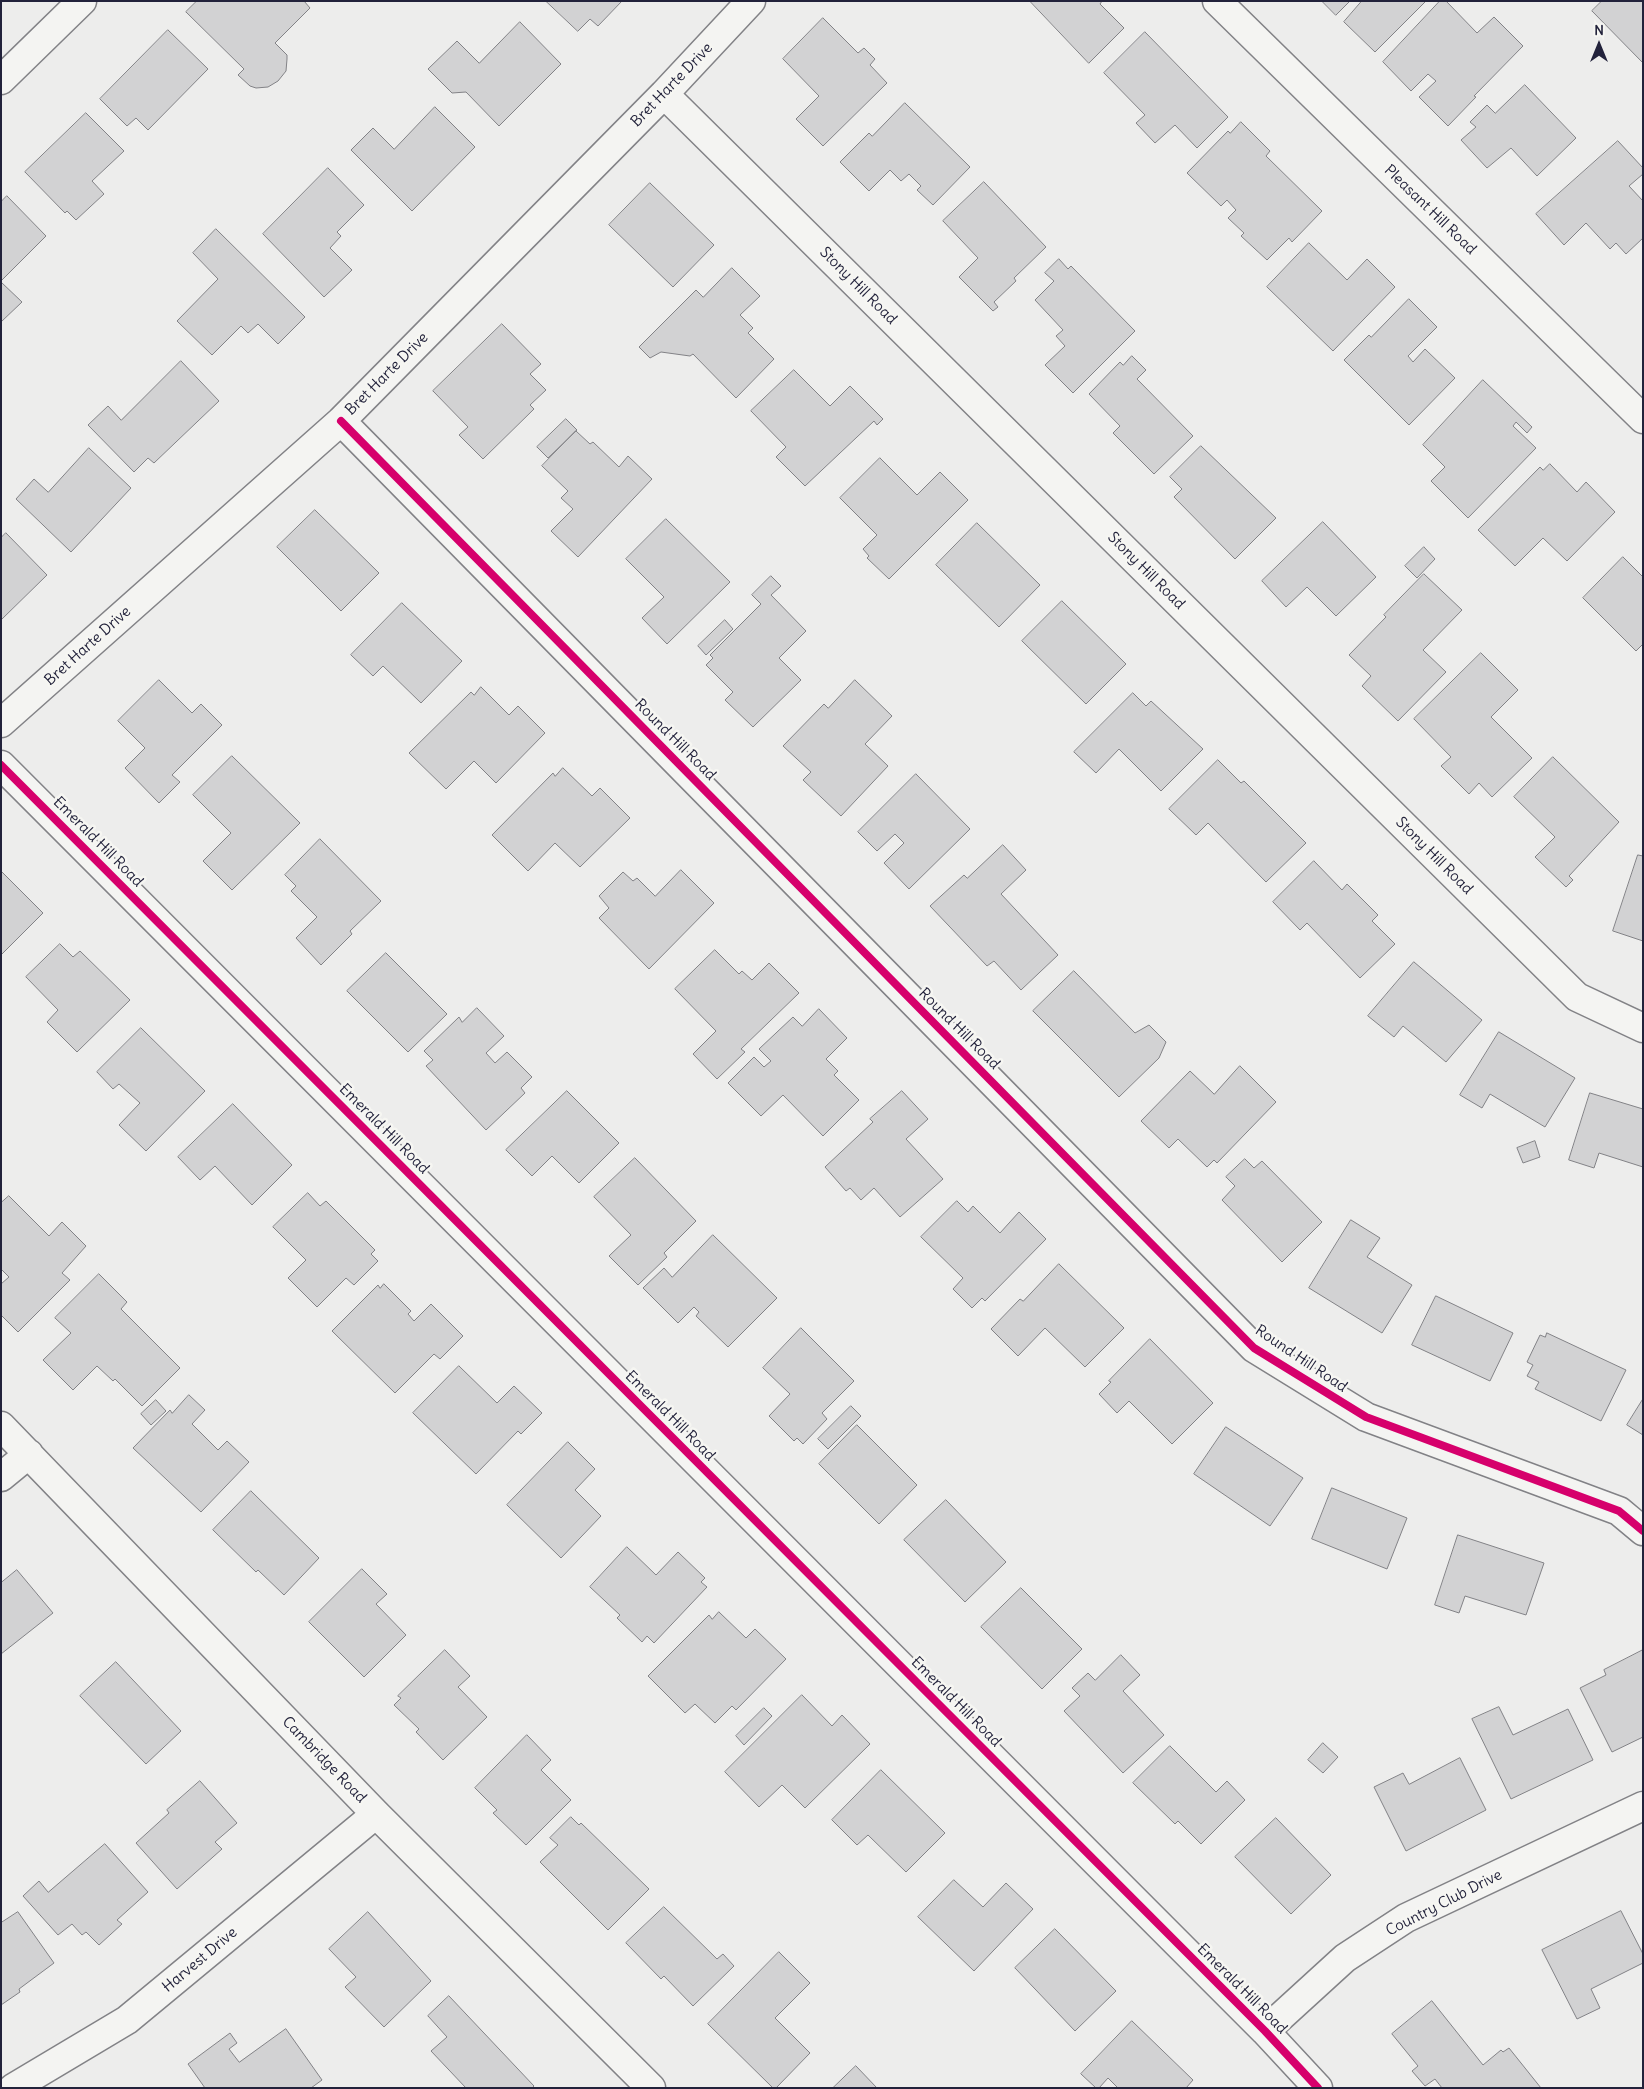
<!DOCTYPE html>
<html>
<head>
<meta charset="utf-8">
<style>
	body { margin:0 }
	#map { position:relative; width:1644px; height:2089px; overflow:hidden; background:#ededec; font-family:Delius,sans-serif }
	canvas { display:block }
	.frame { position:absolute; inset:0; border:2px solid #22223b; pointer-events:none }
	.north { position:absolute; left:1574px; top:20px; width:50px; height:50px; -webkit-text-stroke:4px #f6f6f2; paint-order:stroke; rotate:0deg; font-size:14px; font-weight:700; line-height:20px; text-align:center; color:#22223b }
	.north::after { content:''; display:block; margin:auto; width:18px; height:22px; background:#22223b; clip-path:polygon(50% 0,100% 100%,50% 72%,0 100%) }
</style>
</head>
<body>
<div id="map">
<canvas width="1644" height="2089"></canvas>
<div class="frame"></div>
<div class="north">N</div>
</div>
<script>
const g = document.querySelector('canvas').getContext('2d');
g.lineJoin = 'round';
function fillPath(path, color) { g.fillStyle = color; g.fill(path, 'evenodd'); }
function stroke(path, color, width, dash) { g.strokeStyle = color; g.lineWidth = width; g.lineCap = dash ? 'butt' : 'round'; g.setLineDash(dash || []); g.stroke(path); }
function write(font, color, halo, rows, align = 'center') {
  g.font = font + ' Delius,sans-serif'; g.lineWidth = 5; g.setLineDash([]); g.textBaseline = 'middle'; g.strokeStyle = halo; g.fillStyle = color; for (const [text, x, y, turn = 0] of rows) {
    g.save(); g.translate(x, y); g.rotate((+turn || 0) * Math.PI / 180); g.textAlign = isNaN(turn) ? turn : align; if (halo) g.strokeText(text, 0, 0); g.fillText(text, 0, 0); g.restore();
  }
}
const building = new Path2D(`
	M197 1H304L310 8 275 43 287 55V59L286 71 278 81 268 87 256 88 250 86 238 75 244 69 186 12Z
	M546 1H622L598 26 590 19 578 31Z
	M1030 1H1102L1100 4 1124 28 1089 63Z
	M1322 1H1350L1336 15Z
	M1362 1H1426L1375 52 1344 22Z
	M1440 1H1446L1477 33 1494 17 1523 46 1474 96 1476 97 1448 126 1419 97 1436 81 1428 74 1411 91 1383 62Z
	M1602 1H1643V63L1592 11Z
	M823 18 858 53 864 48 875 59 870 65 887 83 823 146 796 119 819 96 783 59Z
	M520 22 561 64 499 126 466 92 452 93 428 69 457 41 479 63Z
	M168 30 208 69 148 130 136 118 127 126 100 99Z
	M1145 32 1228 117 1197 148 1175 125 1155 143 1136 123 1145 115 1104 73Z
	M1525 85 1576 138 1537 176 1511 148 1487 168 1461 140 1476 127 1470 122 1487 105 1495 113Z
	M905 103 970 167 933 205 917 190 921 186 909 174 901 181 890 170 869 191 840 162 869 133 872 136Z
	M435 107 475 147 412 211 351 150 373 128 394 149Z
	M86 113 124 151 92 181 104 194 76 220 67 211 65 213 25 172Z
	M1241 122 1270 151 1266 156 1322 211 1292 242 1289 238 1267 260 1241 236 1244 233 1228 218 1236 210 1227 200 1221 206 1187 173 1228 131 1230 133Z
	M1618 141 1643 168V174L1629 186 1643 201V238L1626 254 1616 243 1610 249 1586 223 1564 245 1536 214Z
	M328 168 364 205 337 232 341 236 330 248 352 270 324 297 263 234Z
	M984 182 1046 247 1014 278 1016 281 994 302 998 307 993 311 959 277 978 258 943 221Z
	M650 183 714 245 673 287 609 225Z
	M7 196 46 236 1 281V202Z
	M216 229 305 317 278 344 258 324 248 333 241 326 212 355 177 321 218 279 193 253Z
	M1309 243 1347 280 1367 259 1395 287 1333 351 1267 287Z
	M1059 259 1068 269 1071 266 1135 331 1073 393 1045 365 1065 346 1056 336 1063 330 1035 300 1054 281 1045 273Z
	M732 268 760 296 740 315 753 328 748 333 774 359 736 398 693 354 690 356 661 352 650 358 639 347 696 290 703 297Z
	M1 282 22 302 1 322Z
	M1409 299 1437 327 1408 356 1413 362 1425 349 1455 378 1409 425 1344 360 1369 335 1371 337Z
	M502 324 541 364 530 374 546 390 530 405 534 409 483 459 459 435 468 427 433 391Z
	M1132 356 1146 370 1137 379 1193 436 1154 474 1113 433 1120 426 1089 394 1120 362 1123 365Z
	M181 361 219 401 154 463 148 458 134 472 88 425 108 406 121 420Z
	M794 370 830 406 850 386 883 419 877 425 874 421 805 486 776 457 786 447 751 411Z
	M1483 380 1532 427 1527 433 1516 422 1513 426 1536 448 1468 518 1431 481 1445 467 1423 445Z
	M566 419 577 430 548 458 537 447Z
	M576 431 590 444 593 442 619 467 628 456 652 479 578 557 551 531 573 509 561 498 568 491 542 466Z
	M1201 446 1276 518 1235 559 1174 497 1182 489 1170 477Z
	M89 448 131 488 71 552 16 499 34 479 48 492Z
	M880 458 917 495 940 472 968 500 889 579 867 558 869 556 863 549 877 535 840 498Z
	M1550 464 1577 492 1586 482 1615 512 1567 561 1543 538 1515 566 1478 530 1540 467 1543 470Z
	M315 510 379 573 341 611 277 547Z
	M666 519 730 582 667 644 642 618 664 597 626 559Z
	M1323 522 1376 577 1336 616 1307 587 1286 607 1262 581Z
	M977 523 1040 585 999 627 936 565Z
	M6 533 47 575 1 620V538Z
	M1424 547 1435 559 1417 578 1405 566Z
	M1623 557 1643 577V644L1636 651 1583 598Z
	M1424 574 1462 610 1423 650 1446 672 1398 721 1362 686 1371 676 1349 655 1386 617 1384 615Z
	M771 576 781 586 771 595 806 631 779 658 801 680 753 727 725 700 733 692 706 665 713 658 710 655 761 604 752 595Z
	M1062 601 1126 664 1086 704 1022 641Z
	M402 603 462 661 421 703 383 666 373 676 351 655Z
	M725 620 733 629 706 655 698 646Z
	M1481 653 1518 690 1491 717 1532 758 1492 797 1479 783 1469 794 1441 766 1451 757 1414 719Z
	M159 680 192 713 201 704 222 725 172 775 180 782 159 803 125 768 145 748 118 721Z
	M855 680 892 716 865 744 888 766 841 816 803 780 811 772 783 746 824 704 828 708Z
	M481 687 509 715 518 706 545 733 496 783 474 761 446 789 409 753 471 692 474 695Z
	M1133 693 1146 706 1151 701 1203 749 1161 791 1119 749 1096 773 1074 752Z
	M232 756 300 823 232 890 203 861 231 833 193 795Z
	M1553 757 1619 822 1569 876 1573 880 1566 887 1535 857 1555 837 1514 797Z
	M1218 760 1241 783 1244 781 1306 843 1266 882 1208 823 1196 835 1169 809Z
	M563 768 592 796 600 788 630 818 580 867 555 843 528 871 492 835 553 773 555 776Z
	M916 774 970 829 909 889 884 863 904 843 895 834 877 851 858 832Z
	M320 839 381 901 350 931 352 934 321 965 296 938 317 917 291 891 296 886 285 875Z
	M1003 845 1026 870 1001 894 1058 955 1021 990 994 961 987 966 930 906 964 875 967 878Z
	M1638 855 1643 856V941L1613 931Z
	M1314 861 1342 890 1347 884 1378 915 1372 921 1395 944 1360 978 1307 923 1300 930 1273 902Z
	M681 870 714 903 649 969 599 918 609 908 599 896 623 872 633 881 637 878 655 896Z
	M1 871 43 913 2 954H1Z
	M60 944 73 957 80 951 130 1000 77 1052 47 1022 58 1010 26 977Z
	M715 950 739 974 742 971 752 980 769 963 799 993 741 1049 745 1052 717 1079 693 1054 716 1031 675 989Z
	M386 953 447 1014 408 1052 347 991Z
	M1414 962 1482 1020 1446 1062 1403 1026 1394 1037 1368 1016Z
	M1074 971 1135 1033 1149 1025 1166 1042 1159 1058 1119 1097 1033 1011Z
	M477 1008 504 1036 486 1053 495 1063 507 1052 532 1077 521 1088 525 1093 486 1130 426 1066 433 1060 424 1051 459 1017 462 1022Z
	M819 1009 847 1038 826 1059 838 1071 834 1075 859 1100 823 1136 783 1095 761 1116 728 1083 754 1057 764 1067 771 1061 759 1049 793 1017 802 1026Z
	M141 1028 205 1091 146 1151 119 1125 140 1103 119 1084 113 1089 97 1072Z
	M1499 1032 1575 1078 1545 1127 1490 1094 1482 1108 1460 1095Z
	M1240 1066 1276 1102 1217 1163 1214 1160 1207 1167 1178 1139 1169 1148 1141 1121 1190 1071 1214 1094Z
	M567 1091 619 1143 579 1183 552 1156 532 1176 506 1150Z
	M902 1091 928 1119 906 1139 943 1179 900 1217 874 1188 861 1200 850 1188 846 1191 825 1167 873 1122 870 1119Z
	M1590 1093 1643 1109V1167L1599 1153 1594 1168 1569 1160Z
	M233 1104 292 1165 252 1205 215 1166 200 1180 178 1157Z
	M1535 1141 1540 1157 1523 1163 1517 1148Z
	M635 1158 696 1221 664 1253 667 1257 638 1285 609 1256 631 1235 594 1197Z
	M1245 1159 1254 1168 1262 1161 1322 1222 1282 1262 1222 1200 1235 1186 1226 1177Z
	M308 1193 320 1206 326 1201 375 1250 371 1254 378 1261 354 1285 346 1278 317 1307 288 1278 306 1260 273 1227Z
	M9 1196 49 1236 62 1222 86 1246 62 1273 70 1280 18 1332 1 1315V1284L9 1277 1 1269V1203Z
	M957 1201 968 1212 973 1206 1000 1233 1019 1212 1046 1239 985 1301 982 1298 972 1308 953 1289 963 1278 921 1237Z
	M1351 1220 1380 1238 1367 1257 1412 1285 1382 1333 1309 1288Z
	M713 1235 777 1298 728 1347 696 1316 699 1312 694 1307 678 1323 643 1288 664 1268 672 1277Z
	M1059 1264 1124 1328 1085 1367 1045 1328 1018 1356 991 1329 1020 1299 1023 1301Z
	M99 1274 127 1302 121 1309 180 1368 142 1406 115 1379 113 1381 97 1366 73 1390 43 1360 71 1333 55 1318Z
	M384 1284 411 1311 408 1314 414 1321 431 1304 463 1336 440 1359 434 1354 395 1393 332 1331 378 1285 380 1288Z
	M1436 1296 1513 1333 1490 1381 1412 1345Z
	M801 1328 854 1381 822 1413 827 1419 803 1444 797 1438 794 1441 769 1416 790 1394 763 1368Z
	M1547 1333 1626 1370 1601 1421 1535 1389 1539 1382 1527 1376 1533 1365 1527 1362 1540 1335 1545 1337Z
	M1150 1339 1213 1403 1172 1444 1129 1401 1117 1413 1099 1394 1111 1382 1109 1381Z
	M459 1366 497 1403 514 1386 542 1413 521 1434 518 1431 476 1474 413 1413Z
	M189 1395 205 1410 192 1424 218 1450 227 1441 249 1462 201 1512 133 1448 170 1410 172 1413Z
	M1643 1399V1435L1627 1425Z
	M156 1400 166 1411 151 1425 141 1414Z
	M851 1406 861 1416 828 1449 818 1439Z
	M857 1425 917 1485 879 1524 819 1464Z
	M1226 1427 1303 1478 1270 1526 1194 1474Z
	M568 1442 595 1469 575 1490 601 1516 561 1558 507 1505Z
	M1332 1488 1407 1518 1387 1569 1312 1539Z
	M251 1491 319 1558 284 1595 258 1570 256 1572 213 1530Z
	M946 1500 1006 1562 965 1602 904 1540Z
	M1458 1535 1544 1563 1526 1615 1465 1596 1459 1613 1435 1605Z
	M627 1547 656 1575 678 1552 705 1578 701 1582 707 1587 654 1643 647 1636 642 1642 617 1618 620 1615 590 1587Z
	M362 1569 387 1594 376 1604 406 1635 364 1677 309 1622Z
	M17 1570 53 1613 1 1654V1583Z
	M1021 1588 1082 1649 1042 1689 981 1627Z
	M719 1612 746 1638 755 1629 786 1659 736 1710 732 1706 715 1723 695 1704 685 1713 648 1676 709 1615 712 1619Z
	M445 1650 470 1676 458 1687 487 1717 443 1760 416 1732 419 1729 394 1705 401 1698 398 1696Z
	M1643 1650V1737L1612 1752 1580 1688 1606 1675 1604 1670Z
	M1121 1655 1140 1675 1123 1691 1164 1735 1123 1773 1064 1711 1080 1696 1072 1688 1088 1673 1095 1680Z
	M116 1662 181 1731 146 1764 80 1696Z
	M802 1695 832 1726 842 1715 870 1744 805 1808 782 1785 759 1807 725 1772Z
	M1499 1707 1513 1735 1568 1709 1593 1760 1511 1799 1472 1719Z
	M764 1708 772 1716 744 1745 736 1736Z
	M527 1735 551 1760 541 1770 571 1800 526 1845 493 1813 497 1810 475 1788Z
	M1323 1743 1338 1757 1323 1773 1308 1760Z
	M1170 1746 1216 1792 1227 1781 1245 1800 1201 1844 1178 1821 1175 1824 1133 1783Z
	M1460 1758 1486 1810 1406 1851 1374 1787 1403 1773 1409 1784Z
	M881 1770 945 1833 906 1872 868 1835 857 1845 832 1820Z
	M200 1781 237 1823 215 1842 222 1849 177 1889 136 1843 169 1813 167 1810Z
	M571 1817 579 1825 581 1823 649 1889 608 1930 540 1862 558 1845 550 1838Z
	M1276 1818 1331 1875 1291 1914 1235 1857Z
	M105 1844 148 1892 117 1920 122 1924 99 1945 86 1932 82 1935 72 1924 58 1935 23 1896 39 1881 48 1892Z
	M954 1880 983 1907 1006 1883 1033 1909 974 1971 918 1917Z
	M664 1907 717 1959 723 1954 734 1966 693 2006 664 1976 661 1979 626 1943Z
	M1621 1911 1643 1954V1963L1591 1989 1600 2008 1577 2019 1542 1950Z
	M18 1912 54 1963 19 1989 20 1992 1 2005V1923Z
	M368 1912 431 1981 384 2027 345 1987 356 1977 329 1949Z
	M1055 1929 1116 1991 1075 2031 1015 1968Z
	M779 1952 810 1983 775 2018 810 2053 776 2088H773L708 2024Z
	M449 1996 534 2086 532 2088H466L431 2051 447 2037 428 2016Z
	M1432 2001 1483 2065 1501 2050 1503 2052 1509 2048 1541 2088H1442L1435 2079 1425 2086 1412 2071 1418 2066 1392 2034Z
	M1132 2021 1193 2080 1186 2088H1118L1108 2078 1099 2088H1096L1081 2074Z
	M286 2029 322 2080 311 2088H205L188 2064 230 2033 237 2043 229 2049 239 2062Z
	M856 2066 877 2088H833Z`);
fillPath(building, '#d2d2d3');
stroke(building, '#828286', 1);
const minor = new Path2D(`
	M1217 1 1643 419
	M1 80 82 1
	M664 94 1577 997 1643 1028
	M341 421 1254 1348 1366 1417 1619 1511 1643 1531
	M1 723 341 421 664 94 751 1
	M1 765 1265 2031 1318 2088
	M1 1426 376 1814 651 2088
	M1 1477 29 1454
	M1265 2031 1345 1958 1406 1918 1643 1806
	M13 2088 127 2020 376 1814`);
stroke(minor, '#828286', 31);
stroke(minor, '#f4f4f2', 28);
stroke(new Path2D(`
	M341 421 1254 1348 1366 1417 1619 1511 1643 1531
	M1 765 1265 2031 1318 2088`), '#d6006c', 8);
write('15px', '#22223b', '#f6f6f2', [
	["Bret Harte Drive",672,85,-46],
	["Pleasant Hill Road",1430,210,44],
	["Stony Hill Road",858,286,45],
	["Bret Harte Drive",387,374,-45],
	["Stony Hill Road",1146,571,45],
	["Bret Harte Drive",88,646,-42],
	["Round Hill Road",675,740,45],
	["Emerald Hill Road",98,842,45],
	["Stony Hill Road",1434,856,45],
	["Round Hill Road",959,1029,45],
	["Emerald Hill Road",384,1129,45],
	["Round Hill Road",1301,1359,34],
	["Emerald Hill Road",670,1416,45],
	["Emerald Hill Road",956,1702,45],
	["Cambridge Road",324,1760,46],
	["Country Club Drive",1444,1903,-27],
	["Harvest Drive",200,1960,-40],
	["Emerald Hill Road",1242,1989,45]
]);
</script>
</body>
</html>
